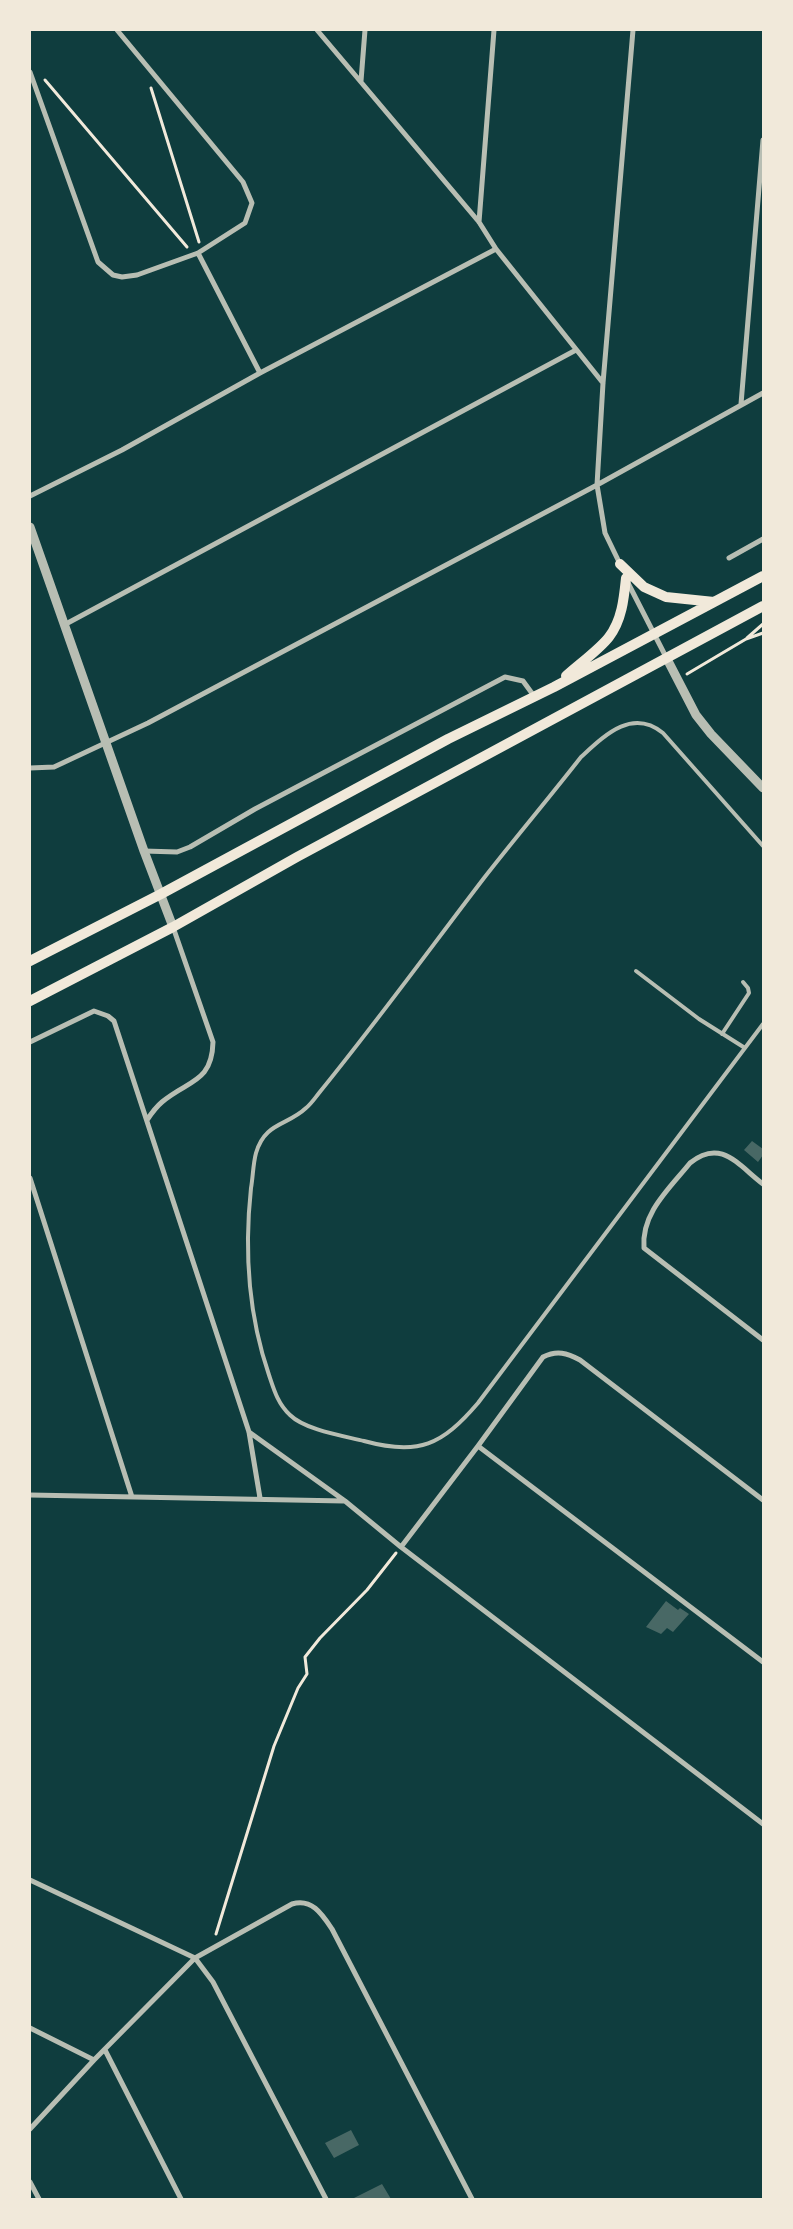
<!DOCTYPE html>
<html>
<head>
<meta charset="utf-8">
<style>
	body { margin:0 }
	#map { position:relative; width:793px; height:2229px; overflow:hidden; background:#0f3d3e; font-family:"Libre Baskerville",serif }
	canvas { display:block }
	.frame { position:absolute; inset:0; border:31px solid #f1e9da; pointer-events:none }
</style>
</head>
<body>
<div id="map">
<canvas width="793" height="2229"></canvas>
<div class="frame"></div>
</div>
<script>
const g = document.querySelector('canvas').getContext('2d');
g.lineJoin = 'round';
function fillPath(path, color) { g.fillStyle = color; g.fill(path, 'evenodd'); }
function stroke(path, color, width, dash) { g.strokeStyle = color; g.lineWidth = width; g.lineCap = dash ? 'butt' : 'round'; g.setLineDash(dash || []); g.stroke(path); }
fillPath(new Path2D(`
	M752 1141 763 1149V1155L758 1162 744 1150Z
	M666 1601 678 1610 680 1608 689 1614 673 1632 667 1628 661 1634 646 1627Z
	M351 2130 359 2145 334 2158 325 2143Z
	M382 2184 391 2199H355L354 2198Z`), '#486865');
stroke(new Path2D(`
	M45 80 187 247
	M151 88 199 242
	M747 638 763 624
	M687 674 746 639 763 633
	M216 1934 274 1746 298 1688 307 1674 305 1657 320 1638 367 1590 396 1553`), '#f1e9da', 3);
stroke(new Path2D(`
	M763 846 663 733C632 708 605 735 581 757 549 798 516 837 484 878 429 950 376 1023 319 1093 315 1098 311 1104 306 1108 287 1126 265 1122 256 1153 253 1164 253 1177 251 1188 244 1253 248 1314 269 1375 274 1390 278 1404 290 1415 305 1430 344 1436 364 1441 419 1456 442 1445 478 1403L763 1024
	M636 971 699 1019 745 1048
	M722 1034 749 993 748 988 743 982`), '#b8beb3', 4);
stroke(new Path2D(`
	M317 30 479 222 496 249 603 383
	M30 72 98 262 113 275 122 277 137 275 198 253 245 223 252 203 243 182 117 30
	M361 81 365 30
	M479 222 494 30
	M198 253 260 373
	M741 404 763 140
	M30 496 122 450 260 373 496 249
	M729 558 763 539
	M620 564 605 533 597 485 603 383 633 30
	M627 581 666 657
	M64 625 576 350
	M30 768 54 767 148 723 597 485 763 393
	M144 851 177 852 190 847 255 809 505 677 523 681 534 696
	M30 1042 94 1011 108 1016 114 1021 249 1432 260 1498
	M147 1120C151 1114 156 1107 162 1102 188 1080 212 1083 213 1042L173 927
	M30 1178 132 1497
	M763 1184C738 1165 721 1138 690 1163 670 1188 641 1213 644 1248L763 1340
	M249 1432 345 1501 401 1547 763 1824
	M478 1446 763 1662
	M30 1495 344 1501
	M401 1547 478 1446 543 1357C557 1350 567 1353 580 1360L763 1500
	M30 1880 195 1958 213 1982 326 2199
	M30 2028 94 2060
	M105 2050 181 2199
	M30 2129 94 2060 195 1958 292 1904C312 1898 322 1914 332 1929L472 2199
	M30 2182 39 2199`), '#b8beb3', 5);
stroke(new Path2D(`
	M30 527 144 851 173 927
	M666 657 696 715 711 734 763 788`), '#b8beb3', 9);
stroke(new Path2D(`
	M620 564 644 587 666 597 714 602
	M566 676C578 665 600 649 609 637 622 620 624 598 626 578
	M30 961 161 894 448 739 554 687 763 576
	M30 1001 173 927 297 857 763 606`), '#f1e9da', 10);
</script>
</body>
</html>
